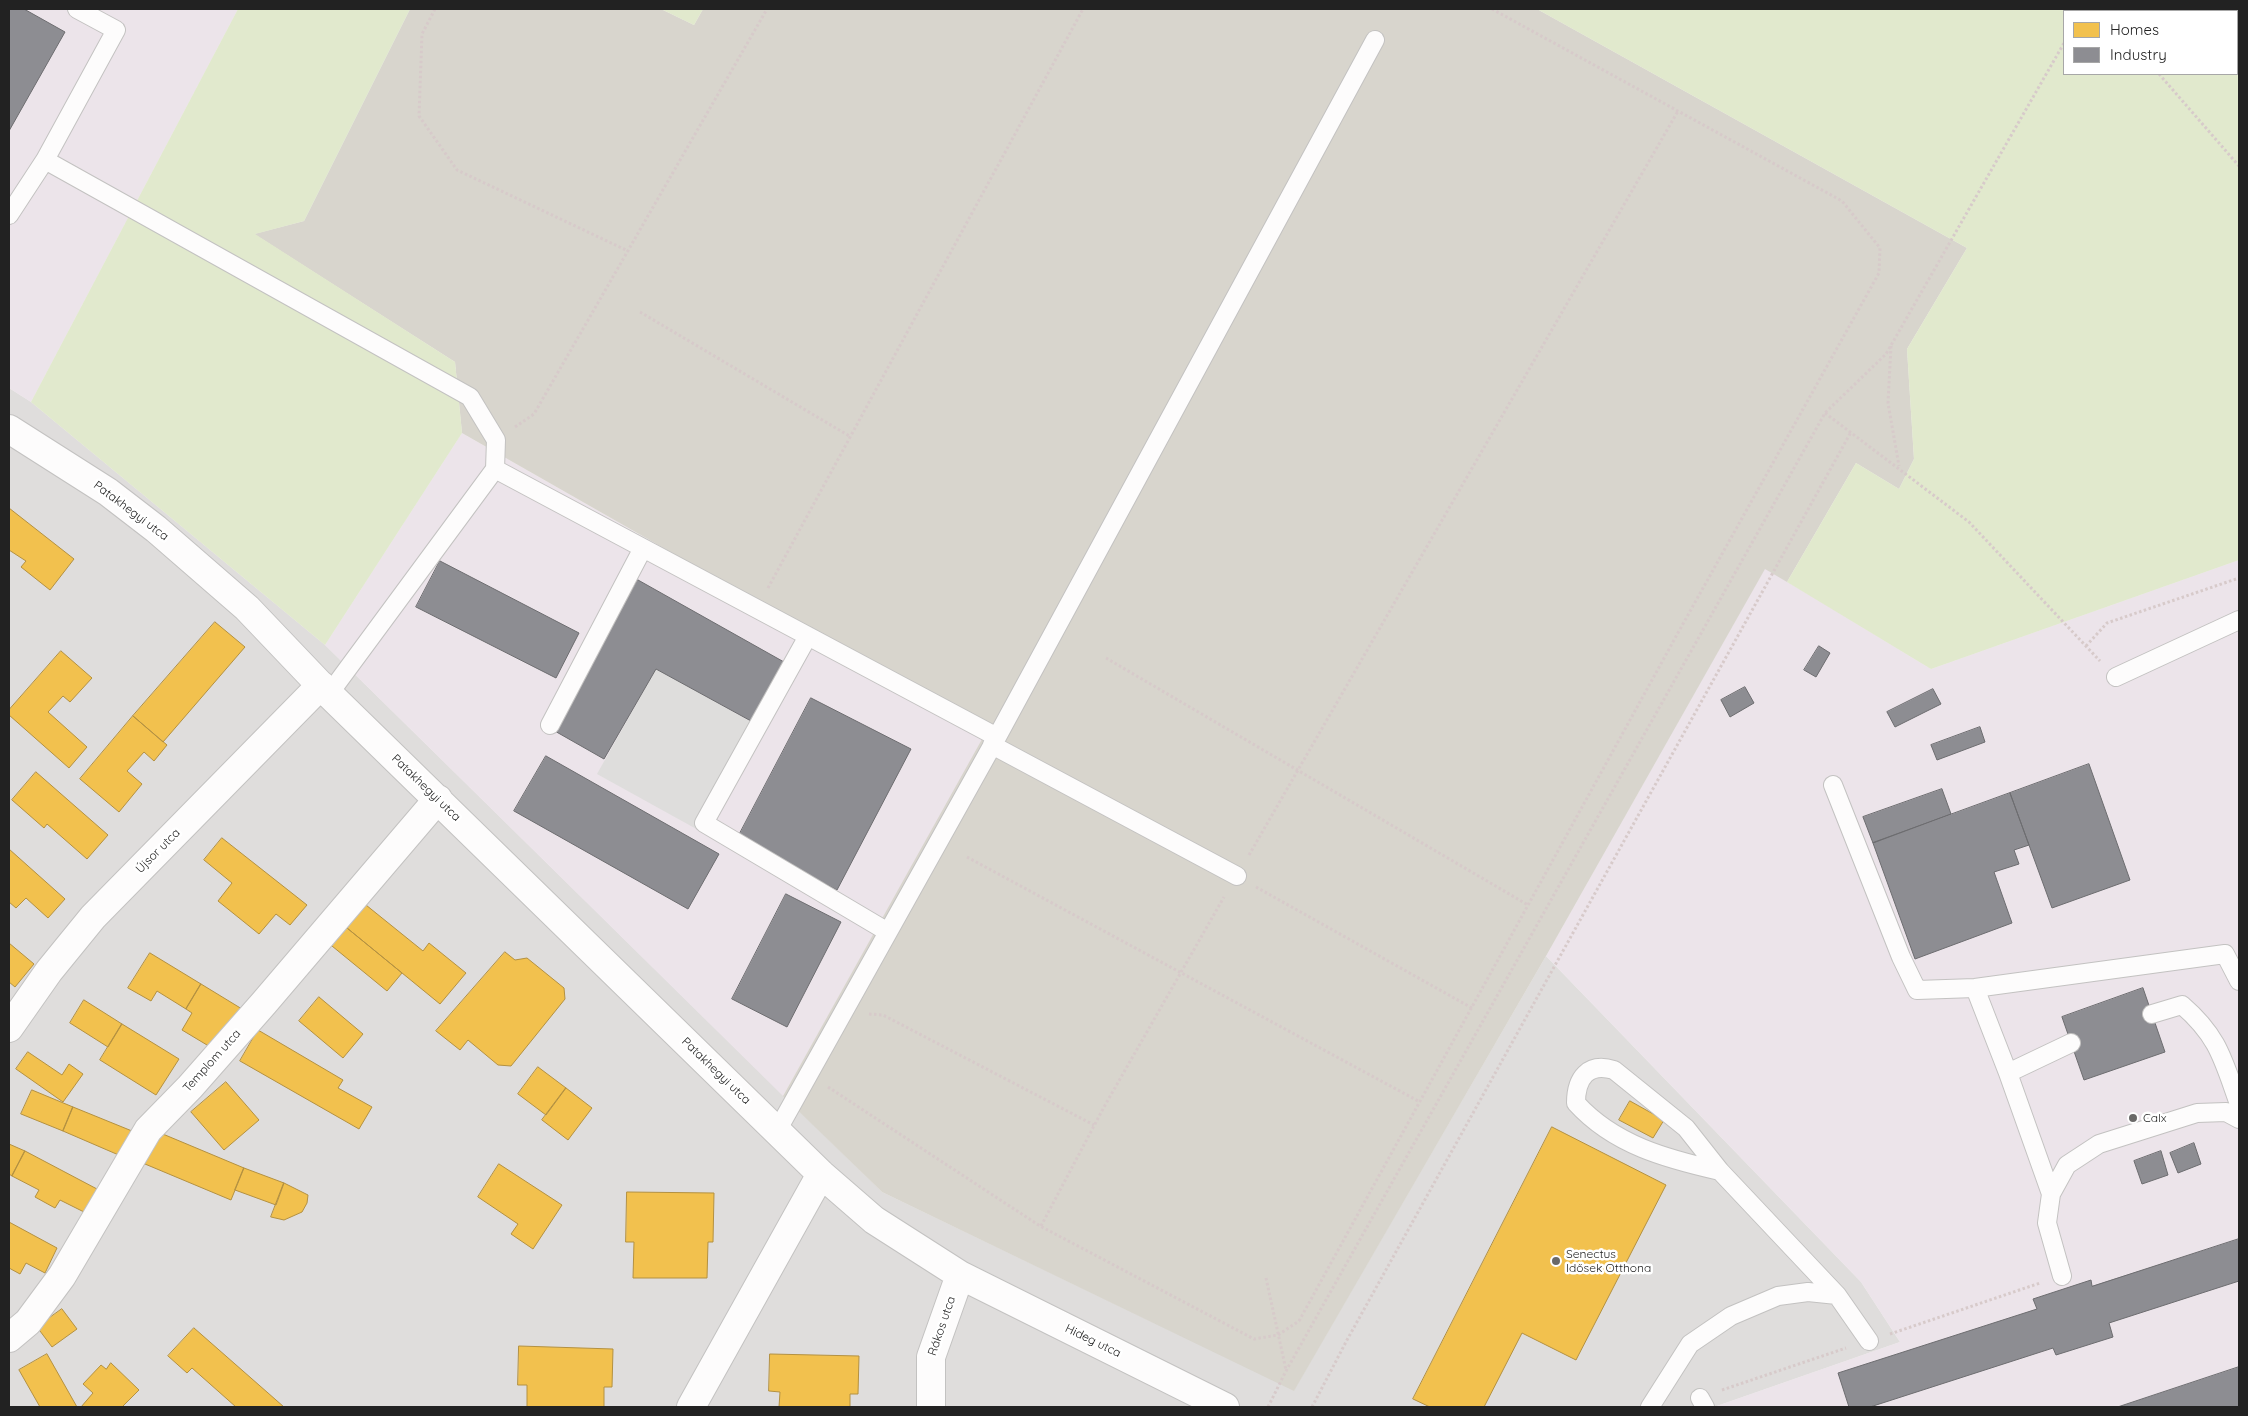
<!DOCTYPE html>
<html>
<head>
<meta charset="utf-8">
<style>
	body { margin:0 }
	#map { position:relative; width:2248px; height:1416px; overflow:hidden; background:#efedeb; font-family:Quicksand,sans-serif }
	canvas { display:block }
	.frame { position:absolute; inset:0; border:10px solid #222; pointer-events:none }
	.legend { position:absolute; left:2063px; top:10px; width:175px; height:65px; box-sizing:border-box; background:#fff; border:1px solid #a7a7a7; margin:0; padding:6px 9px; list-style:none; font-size:15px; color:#222 }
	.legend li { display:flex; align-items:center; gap:10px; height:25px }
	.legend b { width:25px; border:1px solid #a7a7a7 }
</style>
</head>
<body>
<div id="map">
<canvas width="2248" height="1416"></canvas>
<div class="frame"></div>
<ul class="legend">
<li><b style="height:14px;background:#f2c14e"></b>Homes</li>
<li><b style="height:14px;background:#8d8d92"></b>Industry</li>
</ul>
</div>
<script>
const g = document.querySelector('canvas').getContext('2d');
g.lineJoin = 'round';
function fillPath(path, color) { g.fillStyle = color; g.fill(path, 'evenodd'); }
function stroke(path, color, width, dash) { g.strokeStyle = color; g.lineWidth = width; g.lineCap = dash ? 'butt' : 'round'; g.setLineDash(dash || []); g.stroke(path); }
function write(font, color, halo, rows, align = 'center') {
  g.font = font + ' Quicksand,sans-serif'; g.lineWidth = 5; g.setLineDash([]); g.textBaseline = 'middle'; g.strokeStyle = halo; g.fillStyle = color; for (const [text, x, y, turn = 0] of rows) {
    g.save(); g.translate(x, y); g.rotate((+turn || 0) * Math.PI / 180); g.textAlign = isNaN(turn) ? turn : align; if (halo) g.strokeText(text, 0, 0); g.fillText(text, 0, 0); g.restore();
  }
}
fillPath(new Path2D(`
	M9 388 31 402 325 645 882 1192 1294 1390 1546 956 1861 1282 1900 1342 1714 1407H9Z`), '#dfdddc');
fillPath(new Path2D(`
	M9 9H238L31 402 9 388Z
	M462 433 987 733 783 1096 325 645Z
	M2239 560V1407H1714L1900 1342 1861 1282 1546 956 1765 568 1931 669Z`), '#ece4ea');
fillPath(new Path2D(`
	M656 669 759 726 700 831 597 774Z`), '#dedddc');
fillPath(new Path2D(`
	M410 9H661L694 25 703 9H1537L1967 248 1907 349 1914 459 1899 489 1856 463 1787 582 1765 569 1546 956 1294 1391 882 1192 783 1096 986 732 462 433 455 362 254 234 304 221Z`), '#d8d5cd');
fillPath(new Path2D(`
	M238 9H410L304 221 255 234 455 362 462 433 325 645 31 402Z
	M661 9H703L694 25Z
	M1537 9H2239V560L1931 669 1787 582 1856 463 1899 489 1914 459 1907 349 1967 248ZM2064 11H2237V74H2064Z`), '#e1e9cd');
const homes = new Path2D(`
	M9 508 74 559 50 590 21 567 26 561 9 550Z
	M215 622 245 647 163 742 133 716Z
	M61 651 92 678 70 702 63 696 48 712 87 747 69 768 9 715V710Z
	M133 716 167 745 154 761 144 752 127 771 142 784 119 812 80 779Z
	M36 772 108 835 87 859 47 824 44 828 12 800Z
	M222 838 307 905 290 925 276 914 259 934 218 901 232 883 204 860Z
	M9 849 65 899 48 918 26 898 16 908 9 902Z
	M366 905 423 951 429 943 466 973 440 1004 347 928Z
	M347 928 402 973 387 991 332 946Z
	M9 943 34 964 15 987 9 982Z
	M505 952 515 960 527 958 564 988 565 999 511 1066 498 1065 468 1040 460 1050 436 1031Z
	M150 953 201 984 186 1009 157 991 151 1001 128 988Z
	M201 984 242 1009 217 1051 182 1030 192 1013 186 1009Z
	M319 997 363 1034 343 1058 299 1021Z
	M84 1000 122 1024 108 1047 70 1023Z
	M122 1024 179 1059 156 1095 100 1060Z
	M258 1030 343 1080 338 1088 372 1107 359 1129 240 1061Z
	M28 1052 62 1075 69 1064 83 1074 63 1102 16 1069Z
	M538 1067 566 1088 546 1115 518 1094Z
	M226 1082 259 1120 224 1150 191 1112Z
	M566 1088 592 1108 568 1140 542 1120Z
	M32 1090 73 1107 63 1131 21 1114Z
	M1630 1101 1664 1120 1653 1138 1619 1120Z
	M73 1107 132 1131 121 1156 63 1131Z
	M1552 1127 1666 1185 1576 1360 1522 1333 1484 1407H1430L1413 1399Z
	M158 1132 244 1168 231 1200 145 1164Z
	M9 1144 25 1151 12 1176 9 1174Z
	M25 1151 97 1189 84 1212 60 1200 55 1208 35 1197 39 1190 12 1176Z
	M499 1164 562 1205 533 1249 511 1234 518 1224 478 1197Z
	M244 1168 284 1183 276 1205 235 1190Z
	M284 1183 308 1195 307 1203 302 1212 284 1220 271 1217Z
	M627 1192 714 1193 713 1242H708L707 1278H633L634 1242H626Z
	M9 1222 57 1248 45 1273 26 1263 20 1274 9 1268Z
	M62 1309 77 1329 52 1347 37 1327Z
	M194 1328 284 1407H236L192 1368 187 1373 168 1356Z
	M519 1346 613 1349 612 1387H604V1407H527V1385H518Z
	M47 1354 77 1407H40L19 1370Z
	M770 1354 859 1356 858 1394H850V1407H779L780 1392 769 1391Z
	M111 1363 139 1390 122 1407H81L93 1393 83 1384 101 1365 106 1369Z`);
fillPath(homes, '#f2c14e');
stroke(homes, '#b49141', 1);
const industry = new Path2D(`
	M9 9H24L65 32 9 131Z
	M440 561 579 633 556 678 416 607Z
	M638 580 784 662 751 721 656 669 604 759 553 730Z
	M1819 646 1830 653 1816 677 1804 670Z
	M1745 687 1754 703 1730 717 1721 700Z
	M1933 689 1941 704 1895 727 1887 712Z
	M811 698 911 749 837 890 737 839Z
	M1980 727 1985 742 1937 760 1931 745Z
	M546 756 719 854 688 909 514 811Z
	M2089 764 2130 880 2052 908 2010 793Z
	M1942 789 1951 814 1873 843 1863 817Z
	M2010 793 2029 845 2014 850 2019 864 1994 872 2012 923 1915 959 1873 843Z
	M786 894 841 922 787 1027 732 999Z
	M2143 988 2165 1052 2084 1080 2062 1017Z
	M2194 1143 2201 1164 2178 1173 2170 1153Z
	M2161 1151 2168 1175 2142 1184 2134 1161Z
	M2239 1239V1281L2109 1323 2113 1337 2056 1355 2053 1348 1870 1407H1849L1838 1373 2037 1309 2033 1299 2091 1280 2092 1286Z
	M2239 1367V1407H2118Z`);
fillPath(industry, '#8d8d92');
stroke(industry, '#6d6d70', 1);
const service = new Path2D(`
	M77 9 116 30 45 160 470 397 496 440 495 469 329 694
	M9 215 45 160
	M495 469 997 737
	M808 636 704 823 888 932
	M2116 677 2239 620
	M550 725 643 548
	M992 745 1237 876
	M1833 785 1901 957 1917 990 1975 988 2225 954 2239 981
	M1975 988 2008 1073
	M2152 1014 2182 1005C2219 1037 2223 1060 2239 1104
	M777 1131 997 737 1375 40
	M1720 1171C1667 1159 1614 1145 1576 1103 1576 1078 1588 1062 1614 1070L1686 1128 1720 1171 1837 1295
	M2051 1194 2008 1073 2071 1043
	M2062 1276 2047 1223 2051 1194 2067 1165 2099 1144 2197 1113 2226 1112 2239 1119
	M1700 1398 1705 1407
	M1650 1407 1690 1344 1731 1316 1778 1296 1808 1292 1837 1295 1869 1341`);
const minor = new Path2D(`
	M9 429 108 492 156 529 247 608 329 694 821 1174 874 1220 960 1275 1225 1407
	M9 1028 49 971 93 917 321 685
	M9 1338 28 1322 62 1276 148 1130 190 1087 264 1003 438 799
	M691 1407 821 1174
	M931 1407V1357L960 1275`);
stroke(service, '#c3c2c1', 20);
stroke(minor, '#c3c2c1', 30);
stroke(new Path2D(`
	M435 9 422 34 419 116 457 170 628 251
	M2137 9V11
	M2082 11 2084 9
	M2159 74 2239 166
	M640 312 851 437
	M1891 346 1888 403 1899 466
	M1825 413 1969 522 2100 661
	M515 427 534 414 767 9
	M768 588 1083 9
	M2086 646 2107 623 2239 578
	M1106 658 1528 905
	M1249 855 1678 111
	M967 857 1420 1102
	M1256 887 1472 1008
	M869 1014 883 1015 1094 1125
	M828 1087 1040 1226 1254 1339 1278 1335 1299 1321 1679 631 1879 273 1880 248 1842 201 1492 9
	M1041 1226 1104 1107 1224 897
	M1266 1278 1286 1370
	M1890 1334 2040 1283
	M1722 1390 1846 1348
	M1268 1407 1286 1371 1825 413 1886 354 2064 43
	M1312 1407 1347 1340 1851 432`), '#d7caca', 3, [2.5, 2.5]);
stroke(service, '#fdfcfc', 18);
stroke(minor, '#fdfcfc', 28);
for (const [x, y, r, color] of [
	[2133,1118,5,"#6a6968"],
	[1556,1261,5,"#6a6968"]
]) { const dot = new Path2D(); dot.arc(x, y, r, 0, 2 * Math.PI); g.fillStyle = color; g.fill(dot); stroke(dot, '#fff', 2); }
write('12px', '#222', '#fff', [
	["Patakhegyi utca",131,511,37],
	["Patakhegyi utca",426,788,44],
	["Újsor utca",158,851,-45],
	["Templom utca",212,1061,-48],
	["Patakhegyi utca",716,1071,44],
	["Rákos utca",942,1326,-71],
	["Hideg utca",1093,1341,26]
]);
write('12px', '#222', '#fff', [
	["Calx",2143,1118],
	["Senectus",1566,1254],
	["Idősek Otthona",1566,1268]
], 'left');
</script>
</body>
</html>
